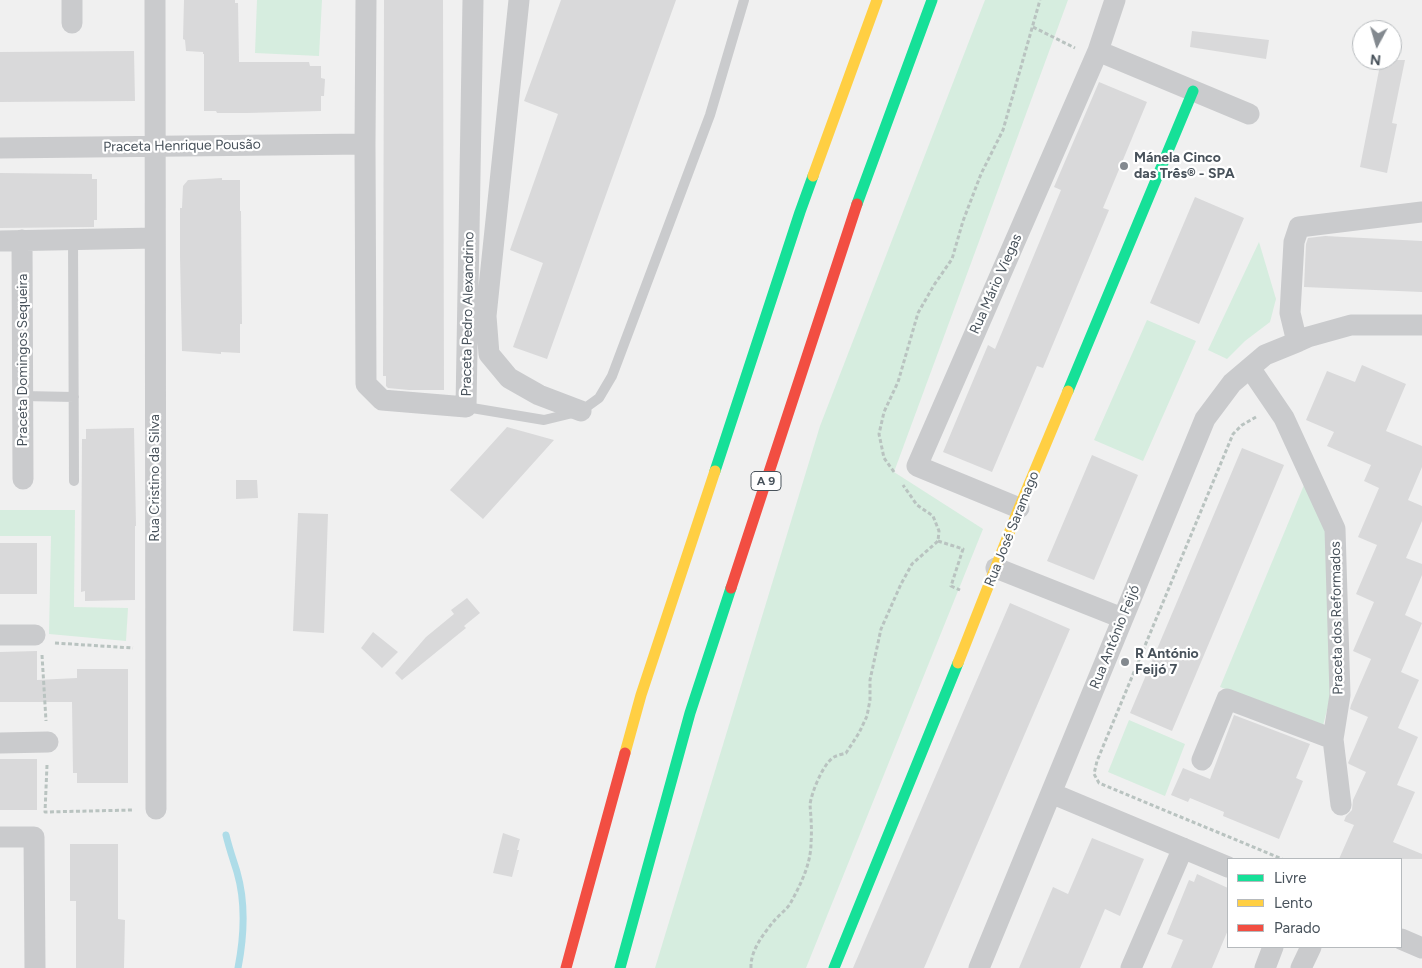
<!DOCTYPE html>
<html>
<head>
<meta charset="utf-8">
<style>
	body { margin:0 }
	#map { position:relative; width:1422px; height:968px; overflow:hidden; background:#f0f0f0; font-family:Figtree,sans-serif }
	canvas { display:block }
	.legend { position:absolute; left:1227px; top:858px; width:175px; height:90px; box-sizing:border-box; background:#fff; border:1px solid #b6babd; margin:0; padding:6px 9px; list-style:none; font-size:15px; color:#48525b }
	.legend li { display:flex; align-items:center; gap:10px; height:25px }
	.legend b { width:25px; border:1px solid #b6babd }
	.north { position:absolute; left:1352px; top:20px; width:50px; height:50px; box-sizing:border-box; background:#fff; border:1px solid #b6babd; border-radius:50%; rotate:186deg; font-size:14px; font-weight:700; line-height:20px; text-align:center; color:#48525b }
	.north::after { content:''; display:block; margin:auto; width:18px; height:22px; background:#83898f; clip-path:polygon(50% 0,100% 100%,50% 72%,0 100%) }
</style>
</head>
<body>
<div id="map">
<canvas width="1422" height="968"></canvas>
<ul class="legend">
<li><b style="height:6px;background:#16e098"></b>Livre</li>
<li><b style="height:6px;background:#ffcf43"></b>Lento</li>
<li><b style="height:6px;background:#f24e42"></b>Parado</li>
</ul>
<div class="north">N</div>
</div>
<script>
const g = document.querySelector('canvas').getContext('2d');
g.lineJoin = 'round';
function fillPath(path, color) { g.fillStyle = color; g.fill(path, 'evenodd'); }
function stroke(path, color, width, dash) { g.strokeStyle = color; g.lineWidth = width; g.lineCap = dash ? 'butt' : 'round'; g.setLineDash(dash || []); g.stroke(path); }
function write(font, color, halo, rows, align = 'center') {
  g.font = font + ' Figtree,sans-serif'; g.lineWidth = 4.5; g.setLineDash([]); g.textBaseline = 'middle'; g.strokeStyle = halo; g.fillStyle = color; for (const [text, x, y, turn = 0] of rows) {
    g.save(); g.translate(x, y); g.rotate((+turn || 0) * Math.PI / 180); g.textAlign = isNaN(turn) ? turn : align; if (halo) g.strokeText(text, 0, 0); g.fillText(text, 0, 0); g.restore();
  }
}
fillPath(new Path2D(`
	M257 0H322L319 56 255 53Z
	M985 0H1068L894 472 983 529 806 968H655L820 426Z
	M1259 242 1276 299 1270 322 1245 341 1227 359 1208 350Z
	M1147 320 1196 341 1143 461 1094 440Z
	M1304 485 1326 533 1331 694 1323 726 1220 687Z
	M0 510H75L74 607 128 608 126 641 49 634 51 536H0Z
	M1129 720 1185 744 1165 796 1108 772Z`), '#d6eddf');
stroke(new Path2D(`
	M226 835C229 848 233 859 237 872 246 903 244 937 238 968`), '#aedce8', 7);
fillPath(new Path2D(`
	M184 0H235V3H238L239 62H309L310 66H321V78L325 79 324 96H321V111L247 113H217L216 111H204V54H203V52L186 51 185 40 183 39Z
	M384 0H443L444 390H409L388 388 386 386V376H383Z
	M561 0H676L547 359 513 347 543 263 510 250 558 114 524 101Z
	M1192 31 1269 40 1266 59 1190 47Z
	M134 51 135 101 0 102V52Z
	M1381 60H1405L1392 123 1397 124 1387 173 1360 167Z
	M1099 82 1147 102 1103 208 1109 210 1043 368 1037 366 992 472 943 452 988 345 995 349 1061 190 1054 187Z
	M0 173 92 174V179H97V220H94V227L0 228Z
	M222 178V180H240V211H241L242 324H240V353L221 352V354L182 351 180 257V208H182L183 186 188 180Z
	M1195 197 1244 218 1199 324 1150 303Z
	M1325 236 1422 241V292L1304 287 1306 244 1308 238Z
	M1362 365 1406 384 1386 431 1422 446V467L1408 500 1422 506V521L1406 558 1422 564V575L1405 615 1422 623 1401 672 1419 680 1398 728 1418 737 1397 785 1415 792 1393 842 1422 854V859H1339L1354 825 1344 821 1346 816 1352 810 1353 800 1366 772 1349 764 1348 763 1368 717 1350 709 1351 705 1371 659 1353 651 1374 602 1356 594 1377 545 1358 537 1379 488 1364 481 1371 465 1327 446 1334 432 1306 420 1327 371 1355 382Z
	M507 427 554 440 483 519 450 490Z
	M134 428 136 526H135V600L85 601V591L81 592 82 439H86V429Z
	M1242 448 1284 465 1172 731 1130 713Z
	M1092 455 1138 475 1094 580 1047 561Z
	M236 480H257L258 498 236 499Z
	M298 513 328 514 324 633 293 631Z
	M0 543H37V594H0Z
	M467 598 480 613 464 626 466 628 402 680 395 673 426 637 454 614 451 610Z
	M1010 603 1070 629 924 968H853Z
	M373 632 398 652 382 668 361 648Z
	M37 651V680L77 678V669H128V783H77V773H73L72 702H0V652Z
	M1234 715 1310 744 1296 778 1303 781 1279 839 1223 816 1224 812 1190 798 1188 802 1171 795 1183 768 1210 779Z
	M0 759H37V810H0Z
	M503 833 520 839 517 850H519L512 877 493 873Z
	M1092 838 1144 859 1120 916 1105 909 1080 968H1019L1053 887 1068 894Z
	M70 844H118V919L125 920 124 968H76V901H70Z
	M1197 874 1228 888V930L1212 968H1171L1183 940 1167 934 1189 880 1194 882Z`), '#d9d9da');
stroke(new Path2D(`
	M1033 27 1075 48
	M1256 417 1242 425 1233 434 1097 761 1094 774 1099 783 1282 859
	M894 472 884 458 879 434 884 412 898 382 918 313 934 285 952 259 963 221 981 174 1003 130 1040 0
	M938 541 963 549 951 586 960 590
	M55 643 133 648
	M42 655 46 721
	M47 765 45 812 133 810
	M751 968C750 951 764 933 774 921 779 915 786 910 790 904 800 886 811 864 811 843 812 830 811 817 810 805 811 793 824 762 834 757 838 755 843 754 846 753L859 733 867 716 870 700V680L881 629 901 584 912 564 938 541 939 531 933 516 917 505 903 485`), '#b9c3c0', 3, [4, 2.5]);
stroke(new Path2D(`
	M73 240 74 481
	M23 396 74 397
	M466 407 544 420 581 411 599 398 612 376 710 115 744 0`), '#cacbcd', 10);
stroke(new Path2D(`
	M72 0V23
	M155 0 156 809
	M366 0 365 144 366 384 382 400 466 407 473 0
	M519 0 486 316 489 354 509 378 539 395 581 411
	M1098 51 1249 114
	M0 148 365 144
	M22 240 23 479
	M0 241 155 238
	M1297 342 1290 313 1294 242 1299 227 1422 212
	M1019 508 917 466 1098 51 1115 0
	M996 568 1122 618
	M0 635H35
	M1333 739 1341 805
	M0 743 48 742
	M1202 760 1227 699 1333 739 1340 695 1335 529 1284 418 1250 368
	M1051 793 1228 867
	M0 837H34L35 968
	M1401 939 1422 948
	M979 968 1205 419 1232 383 1265 355 1297 342 1308 337 1351 325H1422
	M1131 968 1183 848
	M1265 968 1273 947
	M1301 968 1311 947`), '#cacbcd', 21);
stroke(new Path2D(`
	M857 204 932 0
	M1068 391 1193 91
	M715 471 800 212 813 176
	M620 968 690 713 731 588
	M834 968 958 663`), '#16e098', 11);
stroke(new Path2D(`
	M813 176 877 0
	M958 663 1019 508 1068 391
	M625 753 641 695 715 471`), '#ffcf43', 11);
stroke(new Path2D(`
	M731 588 857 204
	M566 968 625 753`), '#f24e42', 11);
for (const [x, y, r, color] of [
	[1124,166,5,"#83898f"],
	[1125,662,5,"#83898f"]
]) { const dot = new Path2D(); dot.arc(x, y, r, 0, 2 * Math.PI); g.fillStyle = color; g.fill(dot); stroke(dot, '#fff', 2); }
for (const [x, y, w] of [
	[766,481,30]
]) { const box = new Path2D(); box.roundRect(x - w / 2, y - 9.5, w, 19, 4); g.fillStyle = '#fff'; g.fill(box); stroke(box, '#48525b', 1); }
write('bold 12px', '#48525b', null, [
	["A 9",766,481]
]);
write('14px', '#48525b', '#fff', [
	["Praceta Henrique Pousão",182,146,-1],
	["Rua Mário Viegas",996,284,-66],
	["Praceta Pedro Alexandrino",468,314,-89],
	["Praceta Domingos Sequeira",23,360,-90],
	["Rua Cristino da Silva",155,478,-90],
	["Rua José Saramago",1012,529,-68],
	["Praceta dos Reformados",1337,618,-91],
	["Rua António Feijó",1115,637,-68]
]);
write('bold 14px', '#48525b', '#fff', [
	["Mánela Cinco",1134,158],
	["das Três® - SPA",1134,174],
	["R António",1135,654],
	["Feijó 7",1135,670]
], 'left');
</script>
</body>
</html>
